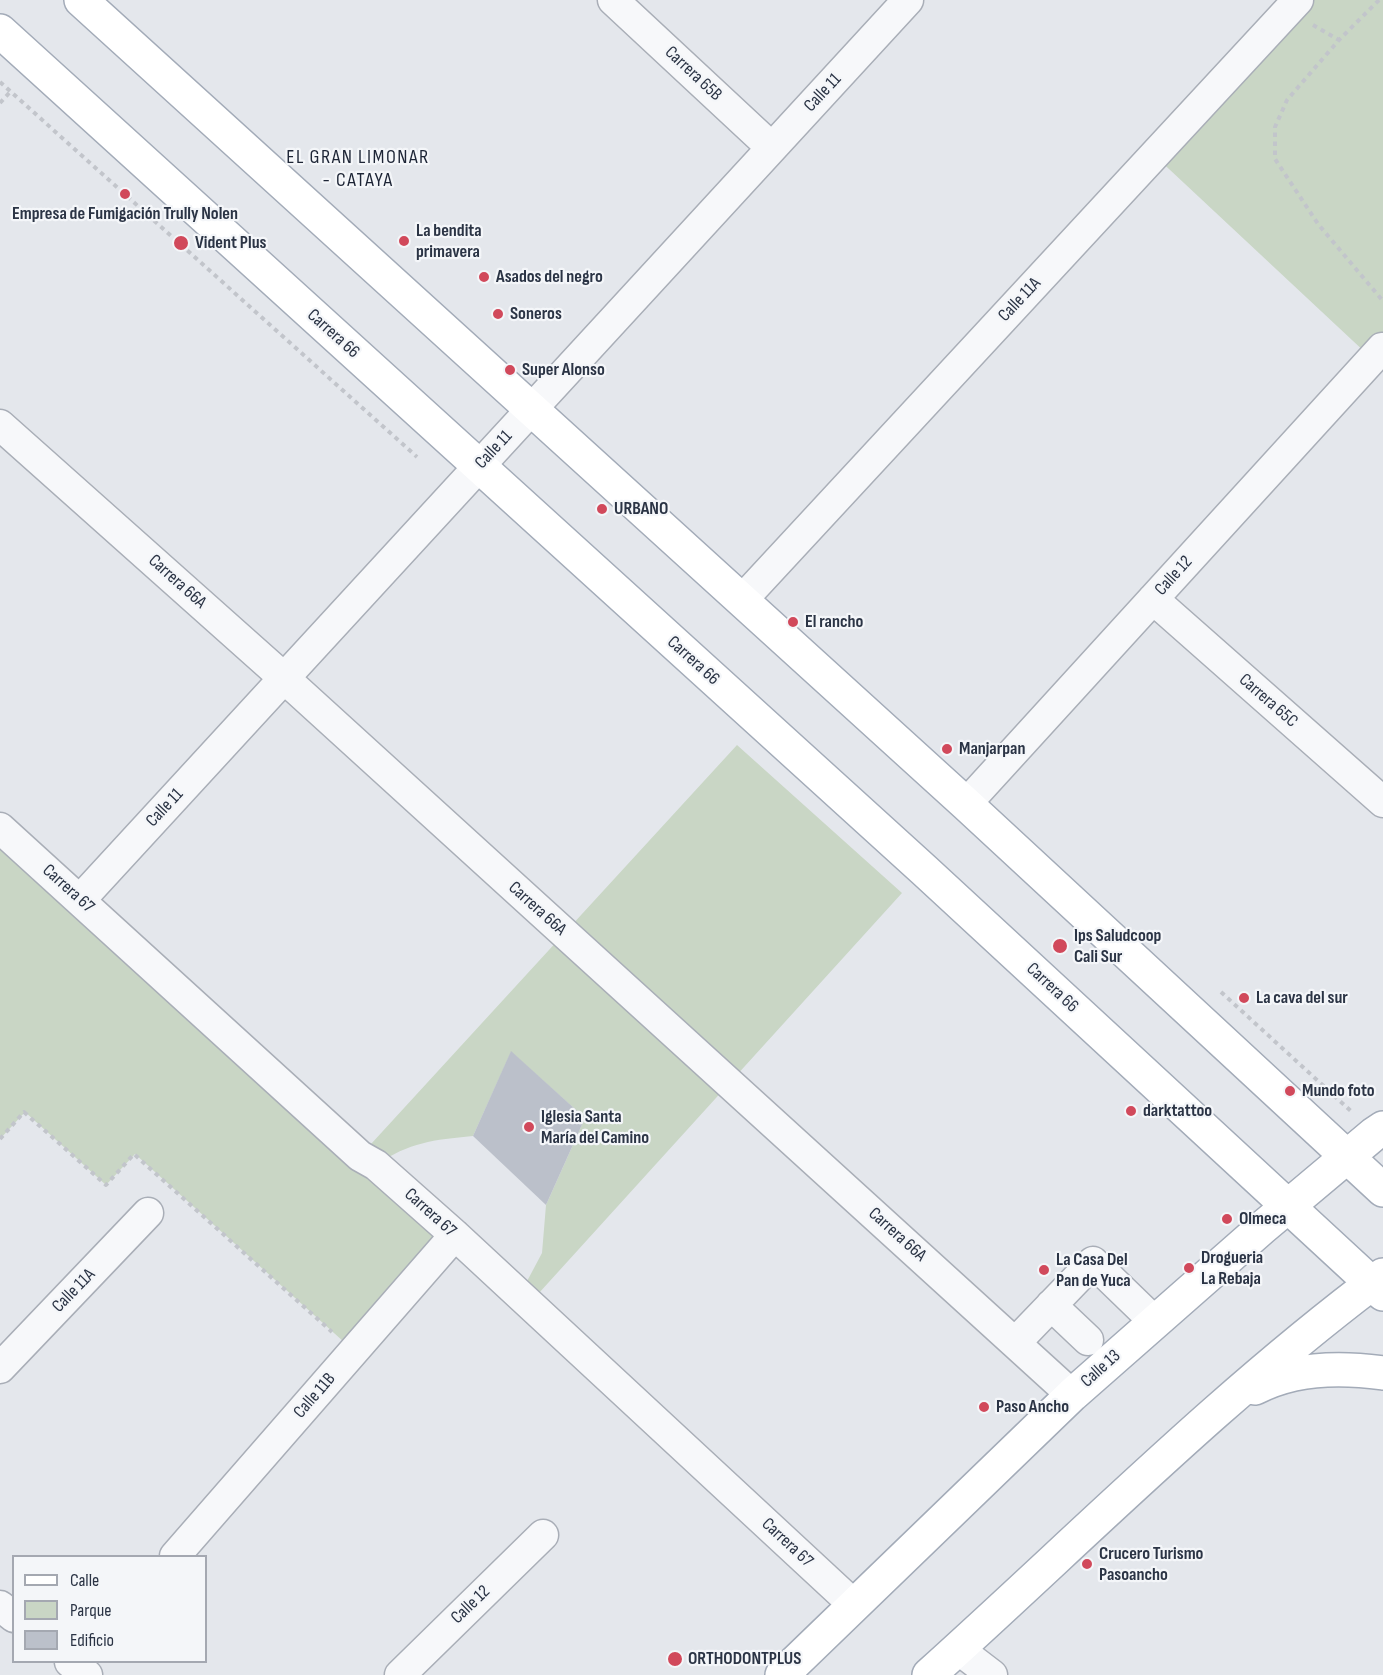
<!DOCTYPE html>
<html>
<head>
<meta charset="utf-8">
<style>
	body { margin:0 }
	#map { position:relative; width:1383px; height:1675px; overflow:hidden; background:#e4e7ec; font-family:"Sofia Sans Condensed",sans-serif }
	canvas { display:block }
	.legend { position:absolute; left:12px; top:1555px; width:195px; height:108px; box-sizing:border-box; background:#f4f6f9; border:2px solid #a4a8b1; margin:0; padding:8px 10px; list-style:none; font-size:18px; color:#2b3445 }
	.legend li { display:flex; align-items:center; gap:12px; height:30px }
	.legend b { width:30px; border:2px solid #a4a8b1 }
</style>
</head>
<body>
<div id="map">
<canvas width="1383" height="1675"></canvas>
<ul class="legend">
<li><b style="height:8px;background:#fff"></b>Calle</li>
<li><b style="height:16px;background:#c9d6c5"></b>Parque</li>
<li><b style="height:16px;background:#bbc0ca"></b>Edificio</li>
</ul>
</div>
<script>
const g = document.querySelector('canvas').getContext('2d');
g.lineJoin = 'round';
function fillPath(path, color) { g.fillStyle = color; g.fill(path, 'evenodd'); }
function stroke(path, color, width, dash) { g.strokeStyle = color; g.lineWidth = width; g.lineCap = dash ? 'butt' : 'round'; g.setLineDash(dash || []); g.stroke(path); }
function write(font, color, halo, rows, align = 'center') {
  g.font = font + ' "Sofia Sans Condensed",sans-serif'; g.lineWidth = 4.5; g.setLineDash([]); g.textBaseline = 'middle'; g.strokeStyle = halo; g.fillStyle = color; for (const [text, x, y, turn = 0] of rows) {
    g.save(); g.translate(x, y); g.rotate((+turn || 0) * Math.PI / 180); g.textAlign = isNaN(turn) ? turn : align; if (halo) g.strokeText(text, 0, 0); g.fillText(text, 0, 0); g.restore();
  }
}
fillPath(new Path2D(`
	M1298 0H1383V369L1154 155Z
	M737 745 902 893 529 1304 525 1285 542 1253 546 1205 585 1118 511 1052 473 1136C433 1140 410 1142 376 1165L455 1235 354 1351 135 1154 106 1185 25 1112 0 1139V828L360 1156Z`), '#c9d6c5');
fillPath(new Path2D(`
	M511 1051 585 1118 546 1205 473 1136Z`), '#bbc0ca');
const minor = new Path2D(`
	M613 0 772 148
	M0 425 284 678 1072 1395
	M1153 599 1383 802
	M742 600 1298 0
	M966 804 1382 348
	M0 828 360 1156 376 1165 455 1235 854 1605
	M80 900 908 0
	M1051 1305 1088 1340
	M1015 1343 1093 1262 1155 1322
	M0 1368 148 1213
	M175 1556 455 1235
	M0 1606 14 1617
	M958 1649 992 1675
	M70 1662 87 1675
	M400 1675 543 1535`);
const major = new Path2D(`
	M81 0 966 804 1383 1190
	M0 31 924 870 1383 1294
	M1255 1388C1293 1368 1341 1367 1383 1373
	M782 1675 1072 1395 1262 1228 1374 1134 1383 1128
	M929 1675C1079 1540 1221 1396 1383 1275`);
stroke(minor, '#a9aeb7', 33);
stroke(major, '#a3abb8', 36);
stroke(new Path2D(`
	M1379 0 1339 40 1287 100 1275 127V159L1318 224 1383 301
	M1313 25 1339 40
	M0 82 417 457
	M0 103 10 92
	M1221 992 1353 1113
	M0 1139 24 1112 106 1185 134 1154 332 1332`), '#c2c5cb', 4, [4.5, 4.5]);
stroke(minor, '#f7f8fa', 30);
stroke(major, '#fff', 33);
for (const [x, y, r, color] of [
	[125,194,6,"#d1495b"],
	[404,241,6,"#d1495b"],
	[181,243,8,"#d1495b"],
	[484,277,6,"#d1495b"],
	[498,314,6,"#d1495b"],
	[510,370,6,"#d1495b"],
	[602,509,6,"#d1495b"],
	[793,622,6,"#d1495b"],
	[947,749,6,"#d1495b"],
	[1060,946,8,"#d1495b"],
	[1244,998,6,"#d1495b"],
	[1290,1091,6,"#d1495b"],
	[1131,1111,6,"#d1495b"],
	[529,1127,6,"#d1495b"],
	[1227,1219,6,"#d1495b"],
	[1189,1268,6,"#d1495b"],
	[1044,1270,6,"#d1495b"],
	[984,1407,6,"#d1495b"],
	[1087,1564,6,"#d1495b"],
	[675,1659,8,"#d1495b"]
]) { const dot = new Path2D(); dot.arc(x, y, r, 0, 2 * Math.PI); g.fillStyle = color; g.fill(dot); stroke(dot, '#f4f6f9', 2); }
write('18px', '#2b3445', '#f4f6f9', [
	["Carrera 65B",693,74,43],
	["Calle 11",823,93,-47],
	["Calle 11A",1020,300,-47],
	["Carrera 66",333,334,42],
	["Calle 11",494,450,-47],
	["Calle 12",1174,576,-48],
	["Carrera 66A",177,582,42],
	["Carrera 66",693,661,42],
	["Carrera 65C",1268,701,41],
	["Calle 11",165,808,-47],
	["Carrera 67",68,889,42],
	["Carrera 66A",537,909,42],
	["Carrera 66",1052,988,43],
	["Carrera 67",430,1213,42],
	["Carrera 66A",897,1235,42],
	["Calle 11A",74,1291,-46],
	["Calle 13",1101,1369,-42],
	["Calle 11B",315,1396,-49],
	["Carrera 67",787,1543,43],
	["Calle 12",471,1605,-44]
]);
write('bold 18px', '#2b3445', '#f4f6f9', [
	["Empresa de Fumigación Trully Nolen",125,214,"center"],
	["La bendita",416,231],
	["primavera",416,252],
	["Vident Plus",195,243],
	["Asados del negro",496,277],
	["Soneros",510,314],
	["Super Alonso",522,370],
	["URBANO",614,509],
	["El rancho",805,622],
	["Manjarpan",959,749],
	["Ips Saludcoop",1074,936],
	["Cali Sur",1074,957],
	["La cava del sur",1256,998],
	["Mundo foto",1302,1091],
	["darktattoo",1143,1111],
	["Iglesia Santa",541,1117],
	["María del Camino",541,1138],
	["Olmeca",1239,1219],
	["Drogueria",1201,1258],
	["La Rebaja",1201,1279],
	["La Casa Del",1056,1260],
	["Pan de Yuca",1056,1281],
	["Paso Ancho",996,1407],
	["Crucero Turismo",1099,1554],
	["Pasoancho",1099,1575],
	["ORTHODONTPLUS",688,1659]
], 'left');
g.letterSpacing = '1.5px';
write('20px', '#1d2536', '#f4f6f9', [
	["EL GRAN LIMONAR",358,158],
	["- CATAYA",358,181]
]);
g.letterSpacing = '0px';
</script>
</body>
</html>
